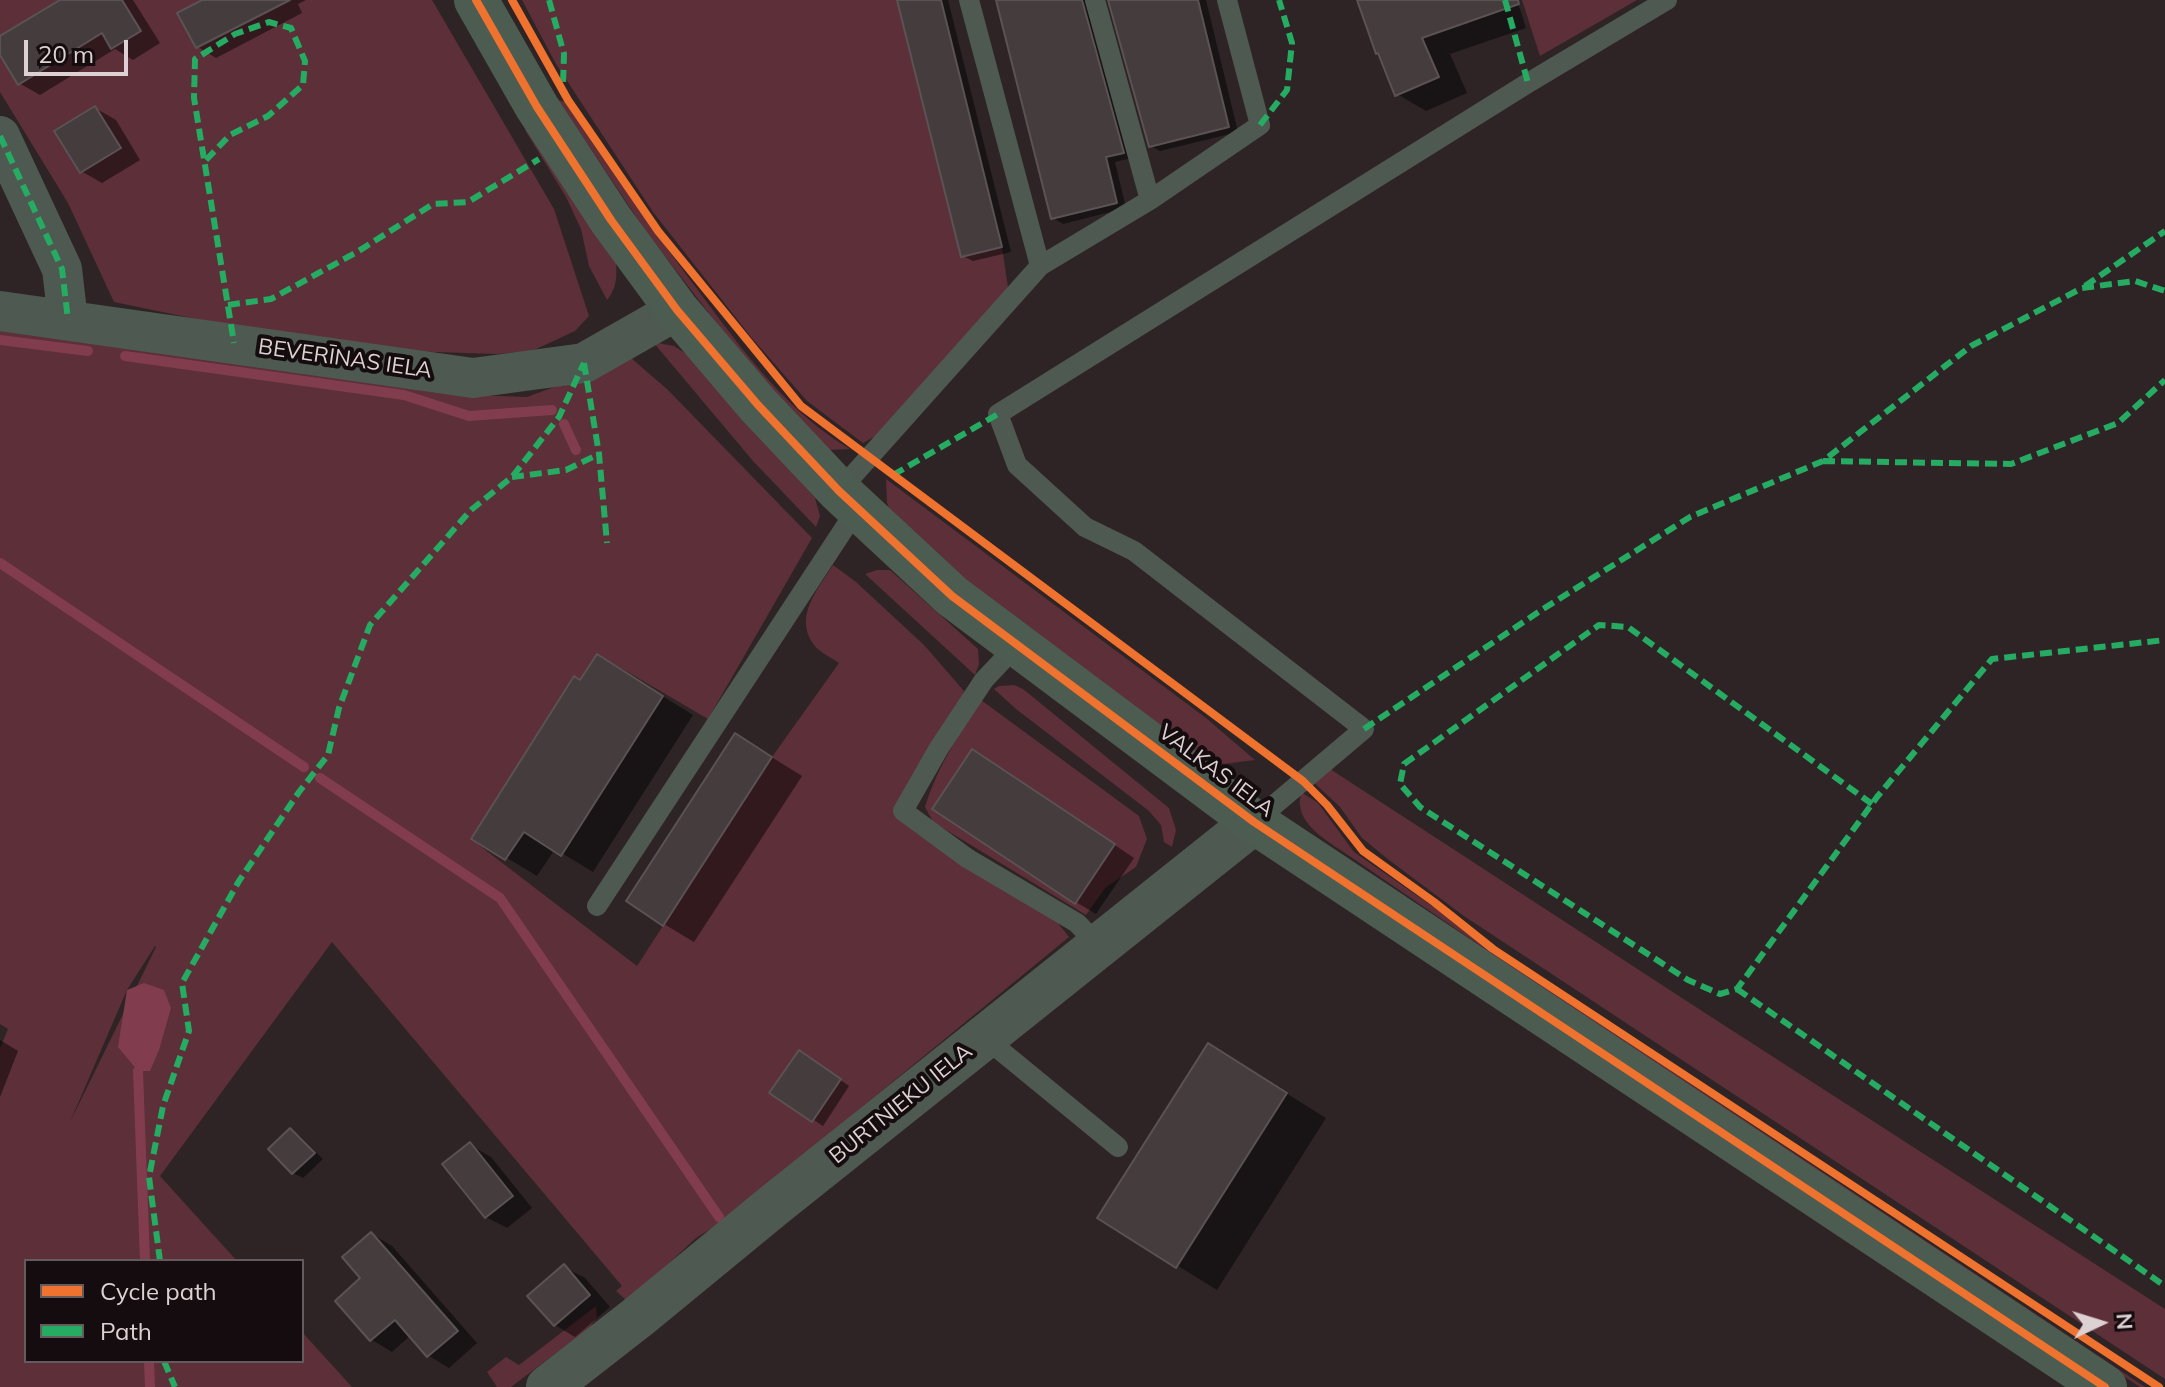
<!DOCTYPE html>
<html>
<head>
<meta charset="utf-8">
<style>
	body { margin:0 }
	#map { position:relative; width:2165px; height:1387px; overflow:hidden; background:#2e2426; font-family:Mulish,sans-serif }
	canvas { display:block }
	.legend { position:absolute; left:24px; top:1259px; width:280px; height:104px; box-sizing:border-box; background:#140c0e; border:2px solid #655b5d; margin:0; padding:10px 14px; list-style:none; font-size:24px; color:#ded1d3 }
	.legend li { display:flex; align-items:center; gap:16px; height:40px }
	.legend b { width:40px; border:2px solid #655b5d }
	.north { position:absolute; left:2061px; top:1283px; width:80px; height:80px; -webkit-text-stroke:6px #140c0e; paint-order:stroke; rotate:86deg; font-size:22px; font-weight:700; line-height:32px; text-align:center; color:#ded1d3 }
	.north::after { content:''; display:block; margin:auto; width:28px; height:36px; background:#ded1d3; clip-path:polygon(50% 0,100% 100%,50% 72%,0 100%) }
	.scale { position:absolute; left:24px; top:40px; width:104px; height:36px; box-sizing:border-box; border:4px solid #ded1d3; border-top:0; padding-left:10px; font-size:24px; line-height:28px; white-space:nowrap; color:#ded1d3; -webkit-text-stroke:6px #140c0e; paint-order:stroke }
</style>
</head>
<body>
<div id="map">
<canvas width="2165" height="1387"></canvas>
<ul class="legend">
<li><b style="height:10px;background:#ef722f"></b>Cycle path</li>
<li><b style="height:10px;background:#26ab63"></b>Path</li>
</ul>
<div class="north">N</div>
<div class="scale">20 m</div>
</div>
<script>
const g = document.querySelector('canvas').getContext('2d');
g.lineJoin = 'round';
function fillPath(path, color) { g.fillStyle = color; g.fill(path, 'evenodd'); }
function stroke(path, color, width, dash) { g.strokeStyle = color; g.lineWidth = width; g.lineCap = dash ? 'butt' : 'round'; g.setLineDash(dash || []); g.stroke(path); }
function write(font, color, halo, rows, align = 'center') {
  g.font = font + ' Mulish,sans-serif'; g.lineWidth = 8; g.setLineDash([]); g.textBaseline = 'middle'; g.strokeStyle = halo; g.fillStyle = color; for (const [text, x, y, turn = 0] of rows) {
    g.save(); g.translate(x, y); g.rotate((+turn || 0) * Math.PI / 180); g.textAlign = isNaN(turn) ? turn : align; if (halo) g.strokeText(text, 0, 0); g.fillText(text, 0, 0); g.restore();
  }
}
fillPath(new Path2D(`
	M0 0H432L554 209 589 316 575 331 532 351 497 354 374 350 254 331 114 302 68 203 0 92Z
	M522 0H941L1002 247 1009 294 886 430 863 443 807 401 751 337 653 212 556 64Z
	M1522 0H1637L1540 56Z
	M558 100 565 102C611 170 657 236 706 301 747 356 790 414 850 449L829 450 817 440 725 334 647 233Z
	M530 127 616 261C617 276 617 288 607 300L589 266 581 229 566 197 525 130Z
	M0 329 445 394 527 397 600 370 623 351 668 390 812 538 708 719 597 654 580 680 573 676 471 839 637 966 772 757 839 663C832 658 819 652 814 645 793 617 818 589 833 565L856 582 924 645 964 691 959 706 900 814 916 833 1050 913 1069 937 722 1222 696 1238 639 1291 626 1300 616 1291 622 1286 332 942 160 1176 237 1261H26V1361H302V1332L352 1387H0V1048L8 1029 0 1024ZM155 946 156 947 70 1122 127 990Z
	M653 342 674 346 688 355 815 498 820 516 816 527 753 461Z
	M886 479 1206 718 1255 760 1224 764 1192 751 1012 622 894 519 887 503Z
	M877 570H890L978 649 979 664 975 675 865 574Z
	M1014 685 1023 689 1169 808 1176 830 1172 847 1164 842 1161 825 1149 811 1016 709 994 689 999 686Z
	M981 700 1139 816 1147 839 1136 867 1106 887 1086 915 933 822 925 807C938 765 958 737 981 700Z
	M1327 767 1719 1022 2165 1309V1379L1464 916 1389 860 1362 838 1340 807 1310 779Z
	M1301 792 1318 803 1354 852 1683 1079 2145 1387H2140L1679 1082 1351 857C1334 845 1302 829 1300 805 1299 801 1301 796 1301 792Z
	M596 1306 597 1317 589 1328 511 1387H497L487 1372 506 1357 519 1365Z`), '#5c2f39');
fillPath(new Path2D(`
	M144 983 164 990 171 1008 159 1050 150 1071H138L118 1047 127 990Z`), '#813d4d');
fillPath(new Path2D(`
	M64 0H133L160 43 133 60 115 49 40 95 19 83 0 51V39Z
	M206 0H306L298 4 302 13 216 58 198 47Z
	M899 0H948L1011 252 973 261 963 256Z
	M998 0H1094L1132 158 1115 162 1126 208 1063 224 1053 218Z
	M1111 0H1206L1238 132 1160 151 1151 146Z
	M1359 0H1517L1526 28 1450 54 1467 93 1426 111 1397 94Z
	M95 108 116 120 140 160 102 183 81 171Z
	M598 656 693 715 593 872 555 849 537 876 474 838Z
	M736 735 802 776 694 942 664 924Z
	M993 763 1134 858 1096 914 1076 902Z
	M0 1040 18 1051 0 1097Z
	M1209 1045 1326 1118 1217 1290 1100 1218Z
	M809 1058 849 1086 823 1126 772 1092Z
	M291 1130 300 1136 323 1159 303 1178 293 1173Z
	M470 1145 491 1157 532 1208 507 1228 486 1217Z
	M372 1234 392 1246 477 1343 449 1368 429 1356 411 1335 392 1352 372 1340 338 1301 363 1279Z
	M564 1267 585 1278 610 1307 575 1337 555 1325Z`), '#0007');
stroke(new Path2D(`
	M0 340 88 351
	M125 356 404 395 469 416 552 410
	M564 424 576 450
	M0 563 304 767
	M320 778 500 898 719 1217
	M138 1071 145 1261
	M149 1361 150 1387`), '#813d4d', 10);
const building = new Path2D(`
	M60 0H122L141 31 111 49 102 33 18 85 0 55V36Z
	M202 0H290L196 48 177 13Z
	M897 0H941L1002 247 961 257Z
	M996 0H1082L1124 153 1106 157 1117 203 1051 219Z
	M1108 0H1198L1229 127 1149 147Z
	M1357 0H1518L1519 4 1422 38 1439 77 1395 96 1378 53 1376 54Z
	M95 106 121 148 80 173 54 131Z
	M597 654 663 696 561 856 524 832 505 860 471 839 574 676 580 680Z
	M735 733 772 757 663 926 626 901Z
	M972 749 1115 844 1075 904 932 809Z
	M1208 1043 1287 1093 1176 1268 1097 1218Z
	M799 1050 841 1079 812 1122 769 1093Z
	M290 1128 315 1153 292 1174 268 1149Z
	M470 1142 513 1196 485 1218 442 1164Z
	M371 1232 458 1331 427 1357 395 1320 370 1341 335 1301 360 1278 342 1257Z
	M564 1264 590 1295 554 1326 527 1296Z`);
fillPath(building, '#453c3e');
stroke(building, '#5b5254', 2);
stroke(new Path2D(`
	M969 0 1040 266
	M1095 0 1150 200
	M839 491 1040 266 1150 200 1260 125 1227 0
	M1017 645 984 680 939 748 903 811 967 858 1077 923 1098 945
	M1254 822 1364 729 1134 551 1085 527 1017 465 998 414 1528 83 1667 0
	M597 906 857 509
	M984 1037 1118 1147`), '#4e5951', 20);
stroke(new Path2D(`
	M0 136 62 269 68 320
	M0 311 473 378 584 363 677 310`), '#4e5951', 40);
stroke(new Path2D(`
	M548 1387 638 1317 773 1206 1254 822`), '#4e5951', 44);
stroke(new Path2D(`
	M476 0 537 107 611 220 677 310 758 405 839 491 952 596 1254 822 2105 1387`), '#4c5c51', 44);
stroke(new Path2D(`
	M549 0 564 54 563 84
	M1505 0 1528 83
	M1260 125 1287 90 1292 43 1279 0
	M0 136 62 269 68 320
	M206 160 230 135 268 116 303 85 305 61 291 28 269 22 235 34 195 59 194 98 234 343
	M2085 286 2165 231
	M228 305 271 299 357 252 433 204 468 202 539 159
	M584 363 599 454 607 543
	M1823 461 2011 464 2118 423 2165 380
	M893 475 998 414
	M512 477 566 470 599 454
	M1364 729 1543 609 1690 517 1823 461 1971 346 2082 288 2135 281 2165 291
	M1872 804 1628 627 1599 625 1404 764 1400 784 1420 807 1688 980 1720 994 1737 989 1872 804 1877 797 1992 659 2165 640
	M1737 989 2165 1286
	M160 1261 149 1177 163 1106 189 1031 182 983 239 881 299 792 328 755 339 708 370 625 471 510 512 477 559 417 584 363
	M164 1361 175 1387`), '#26ab63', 6, [12, 6]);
stroke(new Path2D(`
	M476 0 537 107 611 220 677 310 758 405 839 491 952 596 1254 822 2105 1387
	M512 0 568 100 658 231 801 406 1303 781 1327 805 1363 851 1434 902 1493 949 2159 1387`), '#ef722f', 8);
write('22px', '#ded1d3', '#140c0e', [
	["BEVERĪNAS IELA",345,359,8],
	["VALKAS IELA",1216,771,37],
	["BURTNIEKU IELA",901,1104,-39]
]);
</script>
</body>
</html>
